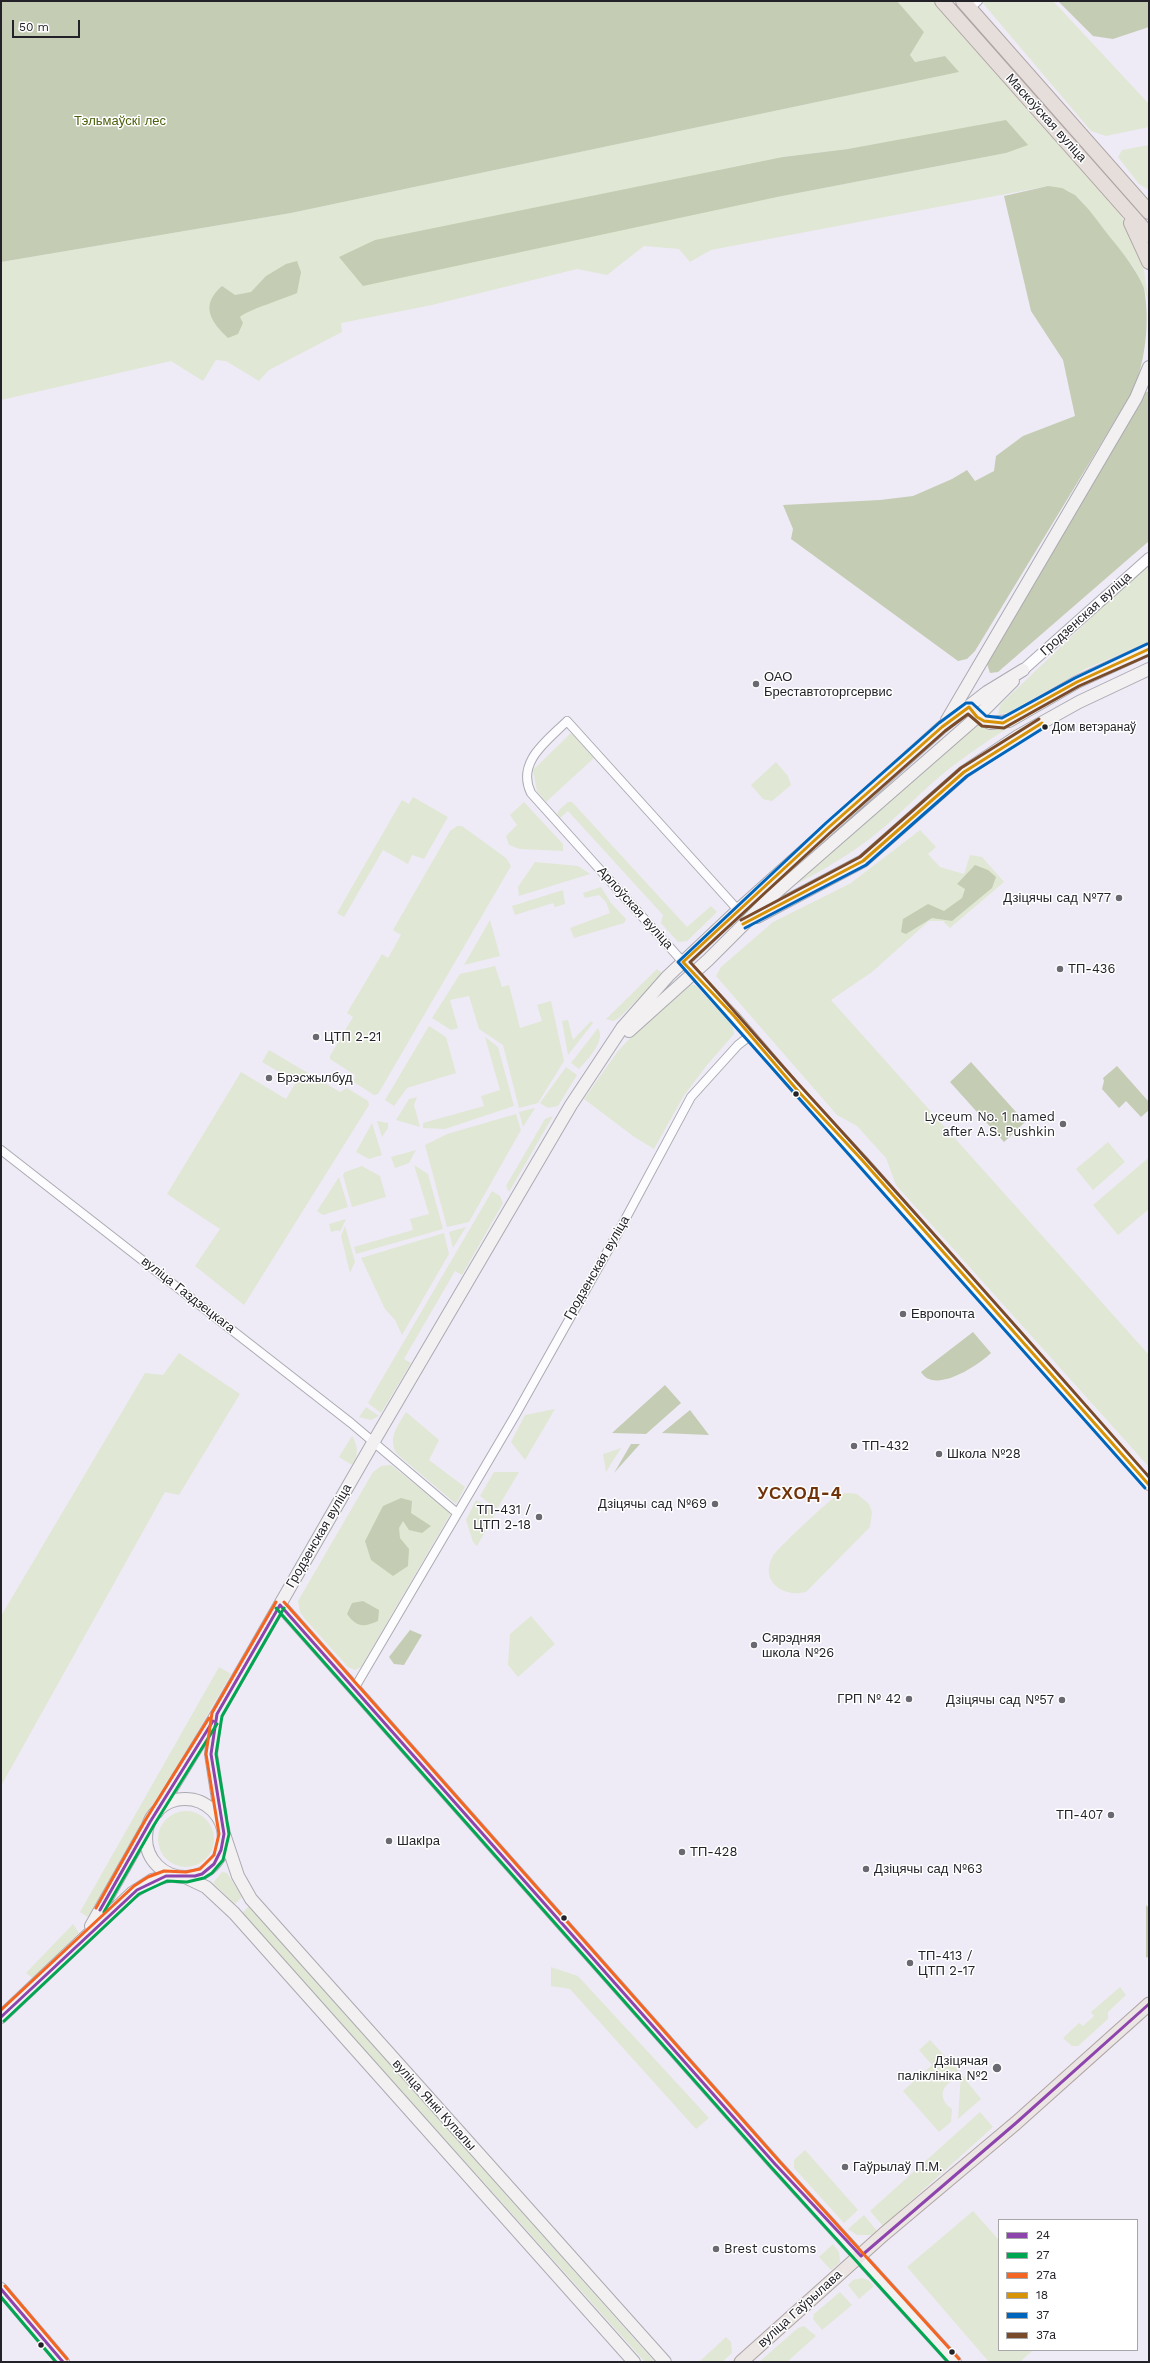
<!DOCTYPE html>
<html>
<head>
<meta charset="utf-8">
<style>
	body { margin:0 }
	#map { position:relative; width:1150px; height:2363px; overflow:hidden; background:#eeebf6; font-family:"Work Sans",sans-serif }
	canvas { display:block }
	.frame { position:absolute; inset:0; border:2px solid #232229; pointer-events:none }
	.legend { position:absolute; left:998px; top:2219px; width:140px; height:132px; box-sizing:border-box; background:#fff; border:1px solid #a7a7a9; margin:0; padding:5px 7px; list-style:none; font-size:12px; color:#232229 }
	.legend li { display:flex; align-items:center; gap:8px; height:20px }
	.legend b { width:20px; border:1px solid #a7a7a9 }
	.scale { position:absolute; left:12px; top:20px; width:68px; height:18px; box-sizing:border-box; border:2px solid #232229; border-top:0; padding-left:5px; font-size:12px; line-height:14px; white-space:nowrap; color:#232229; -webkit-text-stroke:3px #fff; paint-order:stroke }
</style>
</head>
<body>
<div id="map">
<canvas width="1150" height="2363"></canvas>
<div class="frame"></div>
<ul class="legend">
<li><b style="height:5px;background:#8e44ad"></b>24</li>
<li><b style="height:5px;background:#00a651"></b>27</li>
<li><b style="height:5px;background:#f26522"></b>27а</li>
<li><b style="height:5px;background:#d79206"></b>18</li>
<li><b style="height:5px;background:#0065bd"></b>37</li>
<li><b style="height:5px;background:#7a4b2a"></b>37а</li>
</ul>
<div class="scale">50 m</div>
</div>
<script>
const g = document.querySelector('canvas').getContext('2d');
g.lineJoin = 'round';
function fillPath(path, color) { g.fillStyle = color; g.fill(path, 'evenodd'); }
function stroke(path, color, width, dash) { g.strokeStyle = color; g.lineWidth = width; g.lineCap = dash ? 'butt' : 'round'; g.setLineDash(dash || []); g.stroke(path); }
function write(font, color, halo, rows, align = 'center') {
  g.font = font + ' "Work Sans",sans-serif'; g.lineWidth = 3; g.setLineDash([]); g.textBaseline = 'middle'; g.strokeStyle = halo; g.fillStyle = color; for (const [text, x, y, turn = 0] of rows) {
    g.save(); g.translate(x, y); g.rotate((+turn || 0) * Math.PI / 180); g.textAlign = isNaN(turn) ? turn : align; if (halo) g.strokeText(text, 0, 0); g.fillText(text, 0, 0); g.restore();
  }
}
fillPath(new Path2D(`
	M897 1H935L1117 208 1132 235 1143 265 1149 303 1144 288 1134 268 1080 199 1069 191 1048 186 711 250 690 262 679 249 644 246 607 275 577 269 432 305 341 323 342 332 269 370 259 381 226 361 216 360 203 381 171 361 1 400V262L291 213 958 72 945 56 915 62 910 55 924 32ZM848 149 1006 153 777 197 783 157Z
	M981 1H1053L1149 104V127L1106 136 1091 131Z
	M1149 145V190L1139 184 1118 157 1122 150Z
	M1149 562V642L1085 669 1008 713 998 714 1000 705Z
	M1104 675C1052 701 1000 730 954 765 926 786 903 812 877 833 845 859 810 877 774 896L978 723 992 730 1007 726 1072 689Z
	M571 733 594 758 546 802 537 791 533 770Z
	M776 762 788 776 791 785 772 801 763 799 751 785Z
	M413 797 448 817 424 859 412 855 408 864 383 850 344 917 337 913 402 800 409 804Z
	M524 802 563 844V851L520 849 509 845 506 836 517 825 510 815Z
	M568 802H572L687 927 711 906 717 912 687 941 678 942 661 923 663 915 568 811 560 818 557 814 559 810Z
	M457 826H462L506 858 511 866 378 1094 374 1095 354 1082 355 1075 330 1059V1056L353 1017 347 1013 382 954 388 958 401 935 393 930 450 831Z
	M920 830 936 847 928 854 940 867 964 874 970 855 982 857 1004 882 950 928 943 921H929L872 972 831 1000 1149 1355V1467L896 1185 886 1158 857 1126 837 1115 716 976 721 967 773 922 851 883Z
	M535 862 578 866 590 874 519 896 518 887Z
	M601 887 611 903 626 919 624 923 574 938 570 928 610 913 606 902 599 895 585 898 583 893Z
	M563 890 565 904 555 907 553 903 515 915 512 906Z
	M490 920 500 956 464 965Z
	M495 966 502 987 509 985 520 1028 542 1021 537 1005 551 1001 564 1061 538 1103 519 1108 503 1045 479 1029 469 996 450 1000 458 1028 451 1030 432 1018 460 974Z
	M657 969 663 974 619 1018 613 1021 606 1019Z
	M686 984 695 985 732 1024 734 1034 707 1065 683 1097 654 1149 633 1136 584 1099 618 1051 648 1019Z
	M568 1020 573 1040 591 1021 593 1023 568 1055 562 1021Z
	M429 1026 446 1037 456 1073 407 1088 394 1106 385 1100Z
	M598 1028C606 1041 588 1059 579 1069L571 1063Z
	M485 1037 498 1047 514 1106 445 1129 423 1128V1123L484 1106 481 1096 500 1090Z
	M269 1050 340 1092 347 1088 368 1101 369 1105 244 1305 195 1266 220 1229 167 1194 241 1072 286 1099 296 1082 262 1062Z
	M566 1067 577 1075 558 1106 548 1108 540 1103Z
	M417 1097 414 1105 420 1127 396 1120 409 1099Z
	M535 1108 523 1127 519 1112Z
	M516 1114 521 1130 469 1222 447 1227 425 1145 447 1134Z
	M553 1116 509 1192 506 1186 545 1119Z
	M377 1121 388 1123V1128L382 1137Z
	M372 1123 382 1155 369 1159 356 1152Z
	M1108 1142 1125 1162 1093 1190 1076 1169Z
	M416 1150 409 1163 395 1168 391 1157Z
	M1147 1159 1149 1161V1209L1118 1235 1093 1205Z
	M414 1165 428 1174 443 1229 356 1254 354 1247 413 1230 410 1219 429 1214Z
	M362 1166 380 1176 386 1197 352 1207 343 1175 345 1172Z
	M339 1177 348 1207 323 1215 317 1211Z
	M492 1191 500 1196 503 1203 462 1275 455 1271 404 1359 411 1363 381 1413 368 1403Z
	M346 1219 340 1232 339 1230 331 1232 329 1224Z
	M345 1226 355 1262 350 1273 341 1236Z
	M466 1227 453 1248 449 1232Z
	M444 1233 449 1254 402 1335 395 1320 385 1309 361 1258Z
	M179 1353 240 1394 179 1495 165 1492 1 1786V1616L145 1373 163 1375Z
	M366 1407 379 1416 371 1420 359 1417Z
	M555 1409 525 1460 511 1442 525 1415Z
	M406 1412 439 1440 429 1460 465 1487 456 1504 396 1453C388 1436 398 1426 406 1412Z
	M352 1436C358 1446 359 1455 352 1465L339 1457Z
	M621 1448 606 1472 603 1454Z
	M391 1465 451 1513 361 1667 355 1670 348 1667 305 1619 300 1612 298 1601 373 1472 381 1466Z
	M494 1472H519L497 1509 480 1496Z
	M849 1493 857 1494 869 1504 872 1512 870 1527 806 1592C782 1598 759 1580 773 1556 777 1549 827 1502 835 1497 839 1494 844 1493 849 1493Z
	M476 1500 497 1511 477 1546 473 1542 466 1520Z
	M531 1616 555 1644 518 1677 508 1665 510 1634Z
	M219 1667 231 1674 89 1918 80 1912Z
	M158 1839a28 28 0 1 1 56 0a28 28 0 1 1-56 0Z
	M222 1872 227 1873 242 1897 235 1904 213 1883Z
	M249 1906 655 2362H645L242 1913Z
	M73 1924 79 1933 34 1979 26 1973Z
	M551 1967 578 1976 709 2118 696 2129 570 1989 551 1986Z
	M1120 1987 1126 1995 1108 2012V2019L1078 2046H1072L1063 2038 1079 2023 1083 2026 1094 2016 1091 2012Z
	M930 2040 958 2070 957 2079C941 2084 937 2099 952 2109L951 2122 939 2132 903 2091 932 2065 919 2050Z
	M961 2074 981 2099 958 2119Z
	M980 2112 993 2127 883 2226 870 2211Z
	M805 2150 858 2210 844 2223 794 2168V2160Z
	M973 2211 999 2240V2350H1033L1020 2362H989L907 2267Z
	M864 2215 877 2231 872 2235H857L848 2229Z
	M833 2244 839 2252 840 2262 831 2270 819 2257Z
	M862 2278 868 2280 874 2286 859 2299 848 2285 853 2280Z
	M840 2292 852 2305 822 2330 813 2319 814 2314Z
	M804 2326 816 2336 787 2362H759L798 2328Z
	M726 2337 731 2342 732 2353 722 2362H701L700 2361Z`), '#e0e7d4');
fillPath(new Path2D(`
	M1 1H897L924 32 910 55 915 62 945 56 959 72 291 213 1 262Z
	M1058 1H1149V27L1113 39 1093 36Z
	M1006 120 1028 145 1006 153 777 197 363 286 339 257 375 240 783 157 848 149Z
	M1048 186 1062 188 1075 195C1088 207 1099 223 1110 237 1123 253 1136 269 1144 288 1150 321 1146 365 1130 396L975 651 967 659 958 661 791 539 793 529 783 505 880 500 913 496 952 479 967 470 975 481 994 471 996 456 1023 436 1075 416 1063 360 1031 311 1004 196Z
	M297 261 301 272 297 293C286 298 245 311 240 317L243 323 238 334 228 338C210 321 200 305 222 286L235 295 251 292 266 276 286 264Z
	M1149 391V541L998 672 990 673 987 664 1144 393Z
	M975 865 988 870 996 877 992 888 952 921 932 918 906 934 901 932 903 919 928 904 944 911 962 898 965 889 957 884Z
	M971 1062 1025 1122 1004 1142 950 1082Z
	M1117 1066 1149 1102V1110L1141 1117 1126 1101 1119 1108 1102 1089 1104 1081 1103 1078Z
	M973 1332 991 1353C979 1365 934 1395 921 1372Z
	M665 1385 681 1403 646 1434 612 1433Z
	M690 1410 709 1435 662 1433Z
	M631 1444H640L614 1473Z
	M401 1498 412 1501 411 1513 431 1526 422 1533 409 1530 403 1521 399 1528 400 1538 409 1549 408 1566 393 1576 371 1560 365 1541 383 1506Z
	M363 1601 379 1610 378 1621C364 1627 357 1628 347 1614L352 1603Z
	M410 1630 422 1635 404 1665 394 1664 389 1657Z
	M1146 1905 1149 1908V1956L1146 1958Z`), '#c4ccb3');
const minor = new Path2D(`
	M970 8 978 1
	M683 962 531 793C516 762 547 741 567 721L738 910
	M1 1150 351 1423 457 1513
	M354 1689 516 1414 620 1229 691 1097 738 1045 751 1035`);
const tertiary = new Path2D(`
	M1023 670 1149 558
	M683 962 734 1016 798 1091 862 1160 1149 1485`);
const secondary = new Path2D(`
	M972 711 977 717 990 723 1009 721 1077 682 1149 649
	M947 720 1136 398 1149 367
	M757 917 863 861 964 772 1018 736 1079 702 1149 669
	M629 1031 708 960 771 897 977 717 1013 681
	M280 1605 775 2164 955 2362
	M215 1722 211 1754 221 1819
	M146 1838a39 39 0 1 1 78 0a39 39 0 1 1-78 0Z
	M157 1812 217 1714 374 1441 571 1105 622 1028 668 976 738 910 942 727 987 692 1023 670
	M224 1834 238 1876 251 1899 665 2362
	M185 1877 206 1887 234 1913 634 2362
	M91 1926 146 1829
	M1 2017 132 1893 152 1880 172 1875
	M1 2289 63 2362`);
const primary = new Path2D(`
	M741 2362 884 2234 1016 2123 1149 2004`);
const trunk = new Path2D(`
	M942 1 1149 235
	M963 1 1149 212
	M1131 223 1149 262`);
stroke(minor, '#abaab2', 10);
stroke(tertiary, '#abaab2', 12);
stroke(secondary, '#abaab2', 14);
stroke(primary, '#aea4a4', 15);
stroke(trunk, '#aea4a4', 16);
stroke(minor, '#fcfcfe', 8);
stroke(tertiary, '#fcfcfe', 10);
stroke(secondary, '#f3f0f1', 12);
stroke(primary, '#ebe5e4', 13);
stroke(trunk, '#e5dedb', 14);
stroke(new Path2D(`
	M280 1605 775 2164 861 2256
	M100 1910 150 1822 213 1721
	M1 2017 137 1890 166 1876H195L202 1874 214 1864 221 1850 224 1834 211 1754 217 1714 280 1605
	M861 2256 1016 2123 1149 2004
	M1 2289 63 2362`), '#8e44ad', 3);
stroke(new Path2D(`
	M276 1608 771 2167 948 2362
	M104 1912 154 1825 217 1724
	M4 2021 139 1894 167 1881 187 1882 204 1878 212 1873 223 1860 229 1834 216 1754 222 1716 284 1608
	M1 2297 56 2362`), '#00a651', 3);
stroke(new Path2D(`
	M284 1602 779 2161 959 2359
	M96 1908 146 1819 209 1718
	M1 2010 134 1886 148 1877 164 1871 186 1872 200 1869 214 1855 219 1834 206 1754 212 1713 276 1602
	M5 2286 67 2359`), '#f26522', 3);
stroke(new Path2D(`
	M1149 649 1077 682 1003 723 984 721 977 717 969 707 942 727 829 827 683 962 734 1016 798 1091 862 1160 1149 1485
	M743 924 863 861 964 772 1042 723`), '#d79206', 3);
stroke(new Path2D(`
	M745 928 866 865 967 776 1045 727
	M1145 1488 678 962 826 823 939 723 966 703H972L986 716 1002 718 1075 678 1147 644`), '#0065bd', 3);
stroke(new Path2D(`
	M1149 655 1079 686 1004 728 982 726 968 714 945 731 832 831 690 962C729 1004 765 1047 803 1089 920 1217 1034 1347 1149 1477
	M741 920 860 857 961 768 1039 719`), '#7a4b2a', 3);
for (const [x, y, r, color] of [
	[756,684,4,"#6a6871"],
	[1045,727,3.5,"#232229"],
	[1119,898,4,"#6a6871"],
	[1060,969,4,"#6a6871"],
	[316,1037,4,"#6a6871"],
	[269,1078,4,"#6a6871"],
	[796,1094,3.5,"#232229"],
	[1063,1124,4,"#6a6871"],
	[903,1314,4,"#6a6871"],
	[854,1446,4,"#6a6871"],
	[939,1454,4,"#6a6871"],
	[715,1504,4,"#6a6871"],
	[539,1517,4,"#6a6871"],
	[754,1645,4,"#6a6871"],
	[909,1699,4,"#6a6871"],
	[1062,1700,4,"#6a6871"],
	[1111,1815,4,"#6a6871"],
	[389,1841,4,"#6a6871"],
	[682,1852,4,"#6a6871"],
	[866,1869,4,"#6a6871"],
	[564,1918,3.5,"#232229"],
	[910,1963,4,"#6a6871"],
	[997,2068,5,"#6a6871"],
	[845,2167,4,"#6a6871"],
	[716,2249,4,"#6a6871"],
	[41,2345,3.5,"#232229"],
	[952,2352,3.5,"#232229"]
]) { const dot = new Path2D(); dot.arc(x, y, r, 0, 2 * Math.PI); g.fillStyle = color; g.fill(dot); stroke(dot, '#fff', 1.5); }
write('12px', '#232229', '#fff', [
	["Дом ветэранаў",1052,727]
], 'left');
write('13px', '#232229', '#fff', [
	["Маскоўская вуліца",1046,118,48],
	["Гродзенская вуліца",1086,614,-42],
	["Арлоўская вуліца",635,908,48],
	["Гродзенская вуліца",597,1268,-60],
	["вуліца Газдзецкага",188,1295,38],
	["Гродзенская вуліца",319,1536,-60],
	["вуліца Янкі Купалы",434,2105,48],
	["вуліца Гаўрылава",800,2309,-42]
]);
write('13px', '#4c610e', '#fff', [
	["Тэльмаўскі лес",120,121]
]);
write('13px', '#232229', '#fff', [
	["ОАО",764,677],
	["Бреставтоторгсервис",764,692],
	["Дзіцячы сад №77",1111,898,"right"],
	["ТП-436",1068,969],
	["ЦТП 2-21",324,1037],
	["Брэсжылбуд",277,1078],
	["Lyceum No. 1 named",1055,1117,"right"],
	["after A.S. Pushkin",1055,1132,"right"],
	["Европочта",911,1314],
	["ТП-432",862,1446],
	["Школа №28",947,1454],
	["Дзіцячы сад №69",707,1504,"right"],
	["ТП-431 /",531,1510,"right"],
	["ЦТП 2-18",531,1525,"right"],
	["Сярэдняя",762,1638],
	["школа №26",762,1653],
	["ГРП № 42",901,1699,"right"],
	["Дзіцячы сад №57",1054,1700,"right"],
	["ТП-407",1103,1815,"right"],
	["ШакІра",397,1841],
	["ТП-428",690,1852],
	["Дзіцячы сад №63",874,1869],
	["ТП-413 /",918,1956],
	["ЦТП 2-17",918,1971],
	["Дзіцячая",988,2061,"right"],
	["паліклініка №2",988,2076,"right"],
	["Гаўрылаў П.М.",853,2167],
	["Brest customs",724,2249]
], 'left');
g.letterSpacing = '1px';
write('bold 17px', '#70330a', '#fff', [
	["УСХОД-4",800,1494]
]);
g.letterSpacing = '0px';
</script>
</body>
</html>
